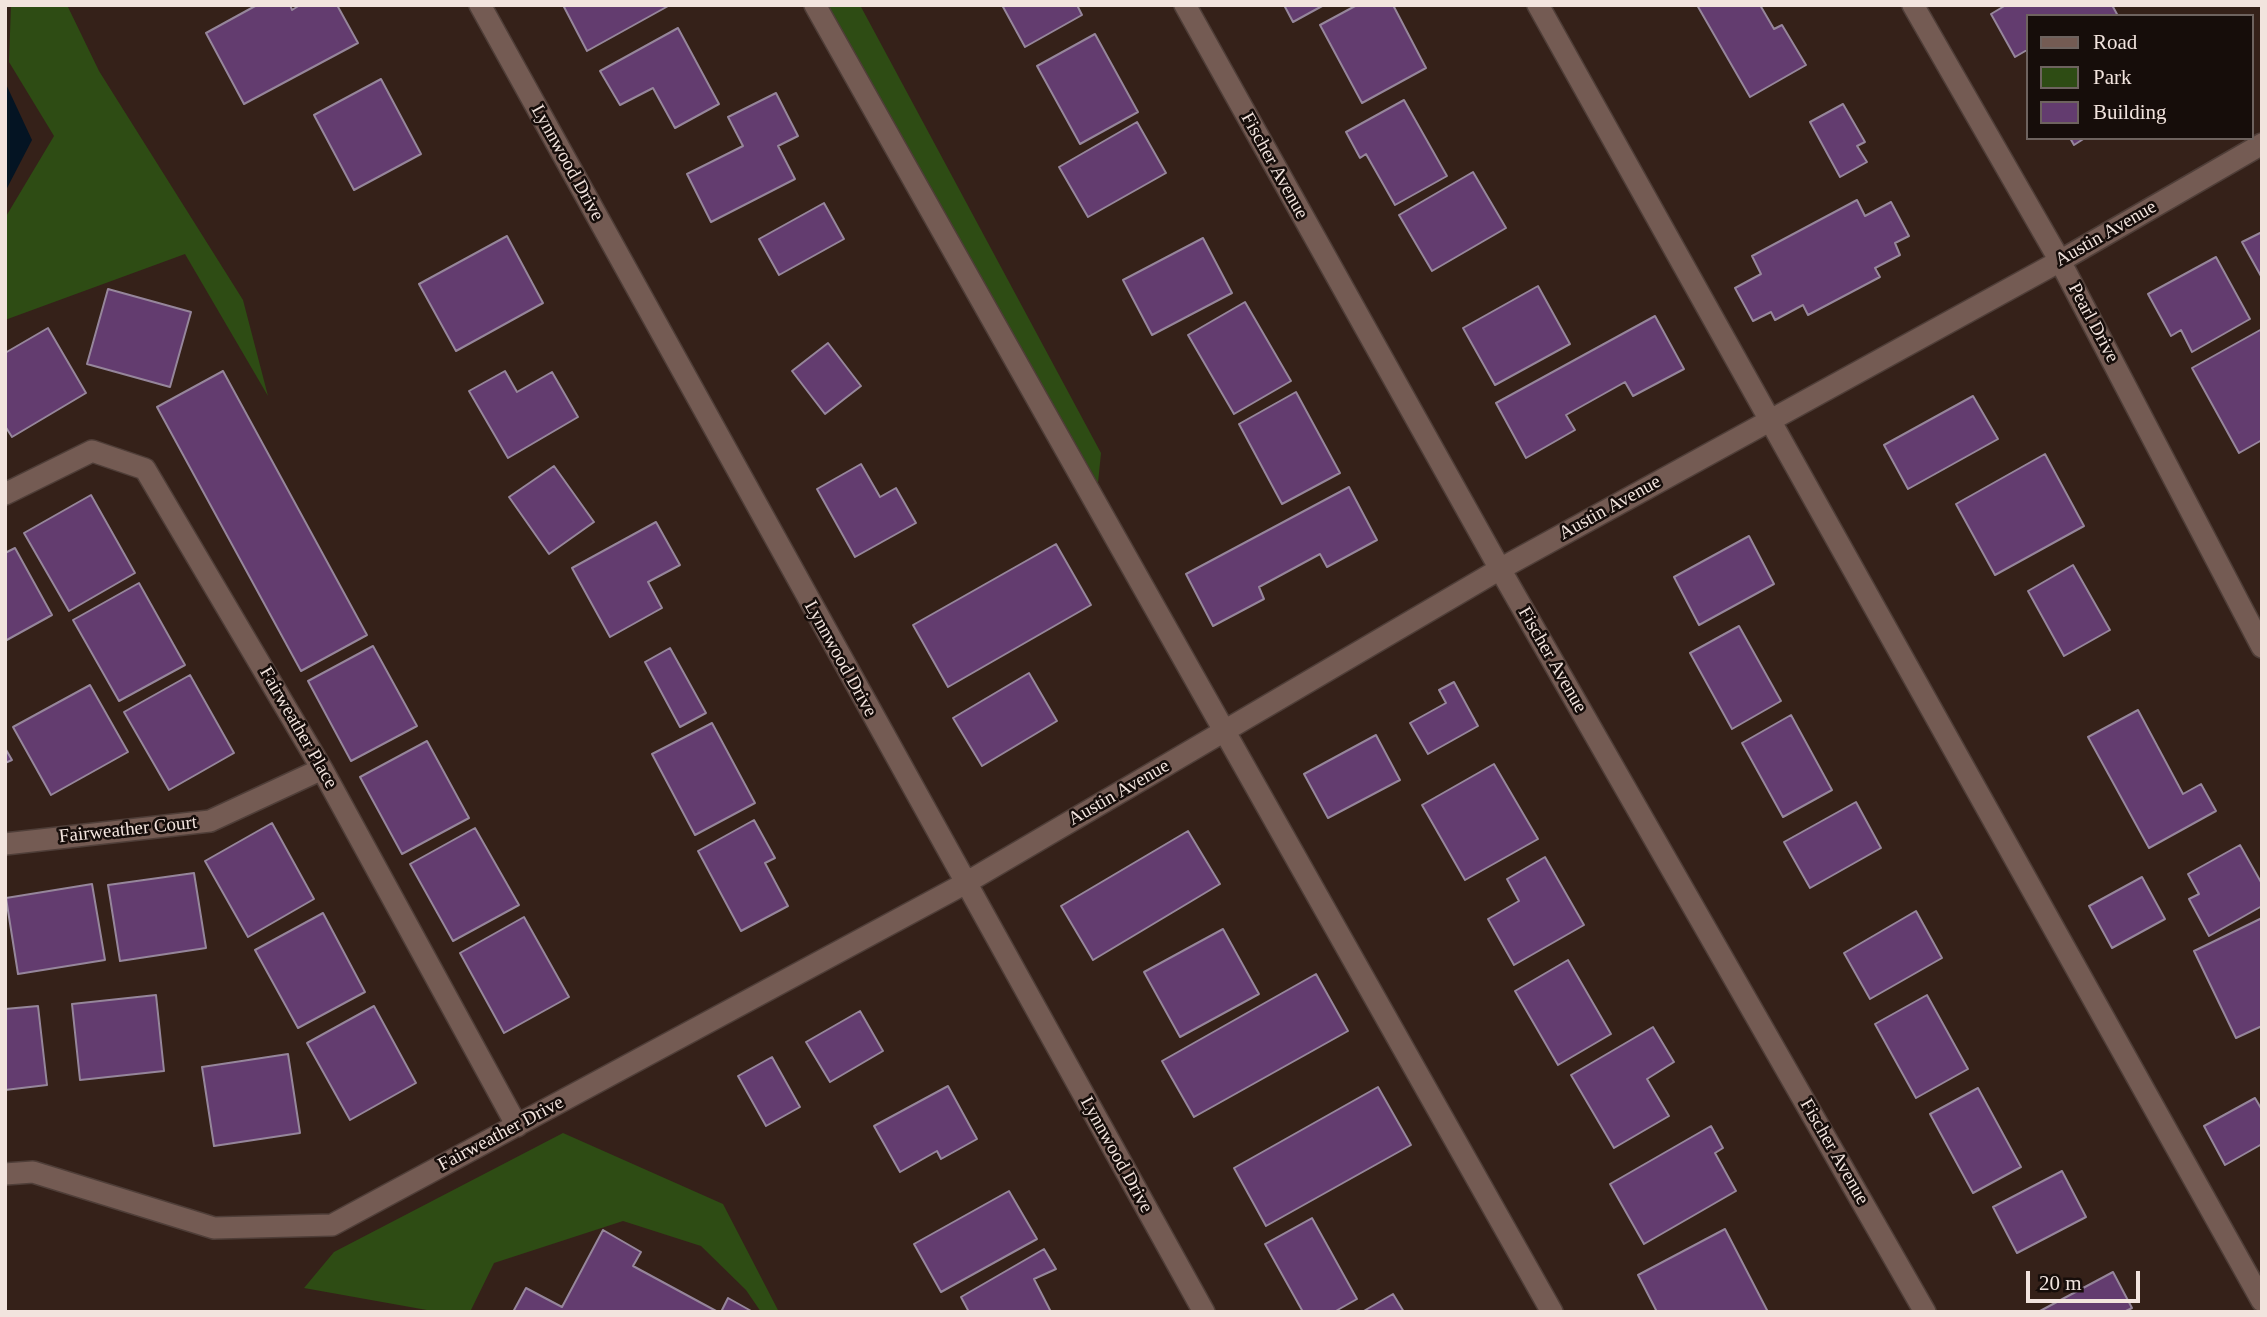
<!DOCTYPE html>
<html>
<head>
<meta charset="utf-8">
<style>
	body { margin:0 }
	#map { position:relative; width:2267px; height:1317px; overflow:hidden; background:#352119; font-family:Georgia,serif }
	canvas { display:block }
	.frame { position:absolute; inset:0; border:7px solid #f2e4de; pointer-events:none }
	.legend { position:absolute; left:2026px; top:14px; width:228px; height:126px; box-sizing:border-box; background:#160d0a; border:2px solid #6e635f; margin:0; padding:9px 12px; list-style:none; font-size:21px; color:#f2e4de }
	.legend li { display:flex; align-items:center; gap:14px; height:35px }
	.legend b { width:35px; border:2px solid #6e635f }
	.scale { position:absolute; left:2026px; top:1271px; width:114px; height:32px; box-sizing:border-box; border:4px solid #f2e4de; border-top:0; padding-left:9px; font-size:21px; line-height:24px; white-space:nowrap; color:#f2e4de; -webkit-text-stroke:5px #160d0a; paint-order:stroke }
</style>
</head>
<body>
<div id="map">
<canvas width="2267" height="1317"></canvas>
<div class="frame"></div>
<ul class="legend">
<li><b style="height:9px;background:#745b53"></b>Road</li>
<li><b style="height:19px;background:#2e4c14"></b>Park</li>
<li><b style="height:19px;background:#633c6f"></b>Building</li>
</ul>
<div class="scale">20 m</div>
</div>
<script>
const g = document.querySelector('canvas').getContext('2d');
g.lineJoin = 'round';
function fillPath(path, color) { g.fillStyle = color; g.fill(path, 'evenodd'); }
function stroke(path, color, width, dash) { g.strokeStyle = color; g.lineWidth = width; g.lineCap = dash ? 'butt' : 'round'; g.setLineDash(dash || []); g.stroke(path); }
function write(font, color, halo, rows, align = 'center') {
  g.font = font + ' Georgia,serif'; g.lineWidth = 5; g.setLineDash([]); g.textBaseline = 'middle'; g.strokeStyle = halo; g.fillStyle = color; for (const [text, x, y, turn = 0] of rows) {
    g.save(); g.translate(x, y); g.rotate((+turn || 0) * Math.PI / 180); g.textAlign = isNaN(turn) ? turn : align; if (halo) g.strokeText(text, 0, 0); g.fillText(text, 0, 0); g.restore();
  }
}
fillPath(new Path2D(`
	M11 5H67L99 71 243 300 268 396 185 254 5 320V218L54 136 9 62Z
	M826 5H860L1101 453 1098 483Z
	M563 1133 723 1204 779 1312H761L746 1290 701 1246 623 1221 494 1263 470 1312H438L304 1288 334 1252Z`), '#2e4c14');
fillPath(new Path2D(`
	M5 82 32 140 5 192Z`), '#041423');
const building = new Path2D(`
	M257 5H290L292 10 300 5H337L358 43 244 104 206 33Z
	M563 5H670L587 51Z
	M1002 5H1077L1082 15 1025 47Z
	M1284 5H1324L1293 22Z
	M1357 5H1393L1426 68 1362 103 1320 25Z
	M1697 5H1760L1774 29 1782 25 1806 65 1750 97Z
	M2006 5H2112L2118 16H2027V50L2015 57 1991 14Z
	M678 28 719 104 675 128 653 88 620 105 600 71Z
	M1095 34 1138 112 1080 144 1037 66Z
	M381 79 421 154 354 190 314 115Z
	M776 93 798 136 778 146 795 179 711 222 687 174 743 146 728 117Z
	M1404 100 1447 176 1395 205 1366 154 1360 158 1346 132Z
	M1843 104 1865 142 1857 146 1867 162 1840 177 1810 122Z
	M1137 122 1166 173 1088 217 1059 167Z
	M2070 138H2085L2074 145Z
	M1473 172 1506 228 1432 271 1399 215Z
	M1857 200 1865 216 1891 202 1909 236 1895 243 1900 255 1875 268 1880 277 1808 315 1803 305 1775 320 1771 312 1753 321 1735 288 1761 274 1752 256Z
	M824 203 844 239 779 275 759 239Z
	M2262 232V278L2242 242Z
	M507 236 543 303 456 351 419 284Z
	M1203 238 1232 293 1152 335 1123 280Z
	M2216 257 2250 319 2192 352 2181 330 2171 336 2148 294Z
	M1538 286 1570 344 1495 385 1463 328Z
	M108 289 191 312 170 387 87 364Z
	M1245 302 1291 381 1234 414 1188 335Z
	M1655 316 1684 369 1633 396 1625 382 1566 415 1575 430 1526 458 1496 403Z
	M48 328 86 393 12 437 5 426V353Z
	M2262 329V440L2239 453 2192 368Z
	M828 343 861 386 825 414 792 371Z
	M223 371 367 635 301 671 157 407Z
	M505 371 517 392 552 372 578 417 508 458 469 391Z
	M1296 392 1340 473 1282 504 1239 424Z
	M1973 396 1998 439 1908 489 1884 445Z
	M2045 454 2084 526 1995 575 1956 504Z
	M861 464 880 497 896 488 916 523 855 557 817 489Z
	M554 466 594 522 549 554 509 497Z
	M1349 487 1377 540 1327 567 1320 554 1259 587 1264 599 1213 626 1186 574Z
	M91 495 135 573 69 611 24 533Z
	M656 522 680 565 648 582 662 608 610 637 572 568Z
	M1749 536 1774 584 1699 625 1674 577Z
	M1056 544 1091 605 948 687 913 625Z
	M15 548 52 615 5 641V553Z
	M2073 565 2110 630 2064 656 2028 591Z
	M139 583 185 665 119 701 73 620Z
	M1739 626 1781 701 1732 729 1690 653Z
	M373 646 417 726 351 761 308 681Z
	M670 648 706 713 680 727 645 662Z
	M1029 673 1057 721 982 766 953 718Z
	M190 675 234 753 169 790 124 712Z
	M1454 682 1478 726 1428 754 1410 723 1446 703 1439 690Z
	M90 685 128 752 51 795 13 727Z
	M2138 710 2183 794 2201 784 2216 811 2149 848 2088 737Z
	M1791 715 1832 790 1783 817 1742 743Z
	M712 723 755 803 695 835 652 754Z
	M1376 735 1400 780 1328 818 1304 774Z
	M427 741 469 818 402 854 360 777Z
	M5 748 12 760 5 763Z
	M1494 764 1538 839 1465 880 1422 805Z
	M1856 802 1881 848 1810 888 1784 842Z
	M754 820 775 858 765 863 788 906 741 931 698 851Z
	M272 823 314 899 248 937 205 861Z
	M475 828 519 905 453 941 410 864Z
	M1188 831 1220 884 1093 960 1061 906Z
	M2240 845 2262 884V906L2209 936 2189 899 2199 894 2188 874Z
	M1545 857 1584 925 1514 965 1488 919 1519 901 1507 879Z
	M194 873 206 948 120 961 108 885Z
	M2142 877 2165 919 2112 948 2089 906Z
	M92 884 105 960 18 974 6 898Z
	M1916 911 1942 958 1870 999 1844 953Z
	M323 913 365 992 298 1028 255 950Z
	M524 917 569 997 504 1033 460 953Z
	M2262 918V1026L2236 1038 2194 951Z
	M1223 929 1259 994 1180 1037 1144 972Z
	M1568 960 1611 1034 1558 1065 1515 991Z
	M1316 974 1348 1031 1194 1117 1162 1061Z
	M156 995 164 1071 80 1080 72 1004Z
	M1927 995 1968 1069 1916 1098 1875 1024Z
	M38 1006 47 1085 5 1090V1009Z
	M374 1006 416 1083 350 1120 307 1043Z
	M860 1011 883 1051 830 1082 806 1042Z
	M1653 1027 1674 1062 1647 1079 1669 1116 1614 1148 1571 1075Z
	M288 1054 300 1133 214 1146 202 1067Z
	M772 1057 800 1107 766 1126 738 1076Z
	M948 1086 977 1139 941 1159 937 1151 900 1172 874 1126Z
	M1378 1087 1411 1145 1266 1226 1234 1168Z
	M1978 1088 2021 1167 1973 1193 1930 1114Z
	M2255 1098 2262 1110V1144L2225 1165 2204 1126Z
	M1711 1126 1723 1148 1715 1153 1736 1191 1644 1244 1610 1184Z
	M2062 1171 2086 1217 2017 1253 1993 1207Z
	M1009 1191 1037 1239 941 1292 914 1244Z
	M1312 1218 1357 1299 1334 1312H1303L1265 1244Z
	M1725 1229 1768 1312H1657L1638 1275Z
	M603 1230 641 1252 633 1266 718 1312H513L526 1288 562 1307Z
	M1044 1249 1056 1269 1034 1279 1051 1312H969L961 1297Z
	M2113 1272 2132 1308 2124 1312 2040 1311Z
	M1393 1294 1404 1312H1362Z
	M728 1298 753 1312H721Z`);
fillPath(building, '#633c6f');
stroke(building, '#96869b', 2);
const minor = new Path2D(`
	M480 5 1204 1312
	M815 5 1552 1312
	M1185 5 1500 569 1925 1312
	M1538 5 2262 1301
	M1913 5 2060 261 2262 647
	M5 494 92 451 145 469 322 769 517 1126
	M5 844 210 821 322 769
	M5 1174 33 1172 214 1228 332 1225 964 884 1500 569 2060 261 2262 144`);
stroke(minor, '#4f3e38', 24);
stroke(minor, '#745b53', 21);
write('19px', '#f2e4de', '#160d0a', [
	["Lynnwood Drive",567,163,61],
	["Fischer Avenue",1274,166,61],
	["Austin Avenue",2106,234,-30],
	["Pearl Drive",2093,323,62],
	["Austin Avenue",1610,508,-29],
	["Lynnwood Drive",840,659,61],
	["Fischer Avenue",1552,660,60],
	["Fairweather Place",298,728,60],
	["Austin Avenue",1119,793,-30],
	["Fairweather Court",128,830,-6],
	["Fairweather Drive",501,1134,-28],
	["Fischer Avenue",1834,1152,60],
	["Lynnwood Drive",1116,1155,61]
]);
</script>
</body>
</html>
